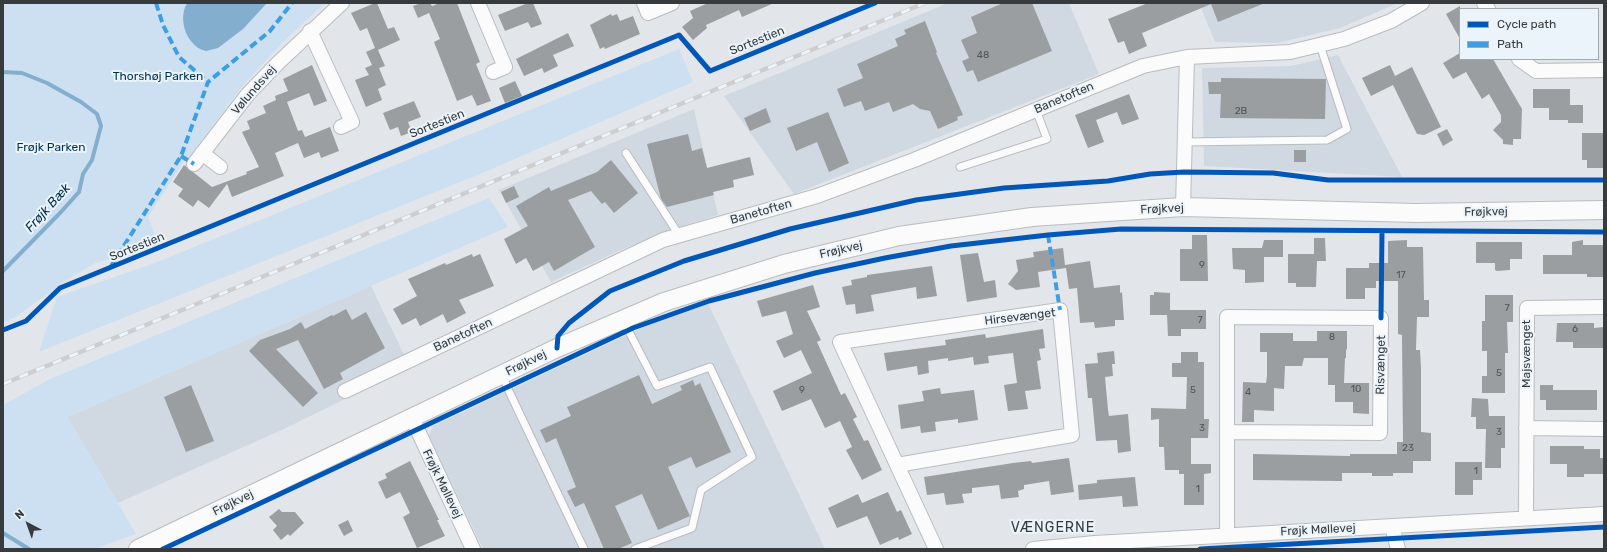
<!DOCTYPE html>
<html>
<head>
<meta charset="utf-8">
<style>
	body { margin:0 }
	#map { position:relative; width:1607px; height:552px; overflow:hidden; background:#e2e6ea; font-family:Rubik,sans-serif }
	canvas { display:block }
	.frame { position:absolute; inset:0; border:4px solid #373b3d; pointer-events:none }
	.legend { position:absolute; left:1459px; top:8px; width:140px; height:52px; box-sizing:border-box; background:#ebf4fb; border:1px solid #a3aaaf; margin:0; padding:5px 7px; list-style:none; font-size:12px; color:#373b3d }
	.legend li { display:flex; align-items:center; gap:8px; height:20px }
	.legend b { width:20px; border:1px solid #a3aaaf }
	.north { position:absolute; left:8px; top:504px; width:40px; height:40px; -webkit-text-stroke:3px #ebf4fb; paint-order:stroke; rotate:319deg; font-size:11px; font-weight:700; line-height:16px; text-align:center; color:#373b3d }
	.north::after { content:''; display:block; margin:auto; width:14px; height:18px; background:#373b3d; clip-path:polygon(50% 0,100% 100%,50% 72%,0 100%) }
</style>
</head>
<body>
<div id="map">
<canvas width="1607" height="552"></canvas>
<div class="frame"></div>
<ul class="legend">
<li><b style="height:5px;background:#0057b8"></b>Cycle path</li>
<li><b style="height:5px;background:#3e9ee3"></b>Path</li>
</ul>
<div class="north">N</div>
</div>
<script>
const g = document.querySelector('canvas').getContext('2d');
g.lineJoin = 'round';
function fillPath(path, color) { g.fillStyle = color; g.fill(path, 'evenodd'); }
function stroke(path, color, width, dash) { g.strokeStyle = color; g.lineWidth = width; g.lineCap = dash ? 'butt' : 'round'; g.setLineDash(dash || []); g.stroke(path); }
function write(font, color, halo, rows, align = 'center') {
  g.font = font + ' Rubik,sans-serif'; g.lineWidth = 4; g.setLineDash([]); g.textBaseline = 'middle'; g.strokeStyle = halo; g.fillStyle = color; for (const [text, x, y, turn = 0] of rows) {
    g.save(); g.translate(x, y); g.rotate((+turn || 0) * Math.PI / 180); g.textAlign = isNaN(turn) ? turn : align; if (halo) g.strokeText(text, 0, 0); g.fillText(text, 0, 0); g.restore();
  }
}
fillPath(new Path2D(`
	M948 3H1069L1099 74 794 194 724 96Z
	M1199 3H1398L1340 28 1277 43 1215 42Z
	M1338 55 1402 177 1204 166 1202 68 1291 66Z
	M694 109 718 215 670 230 621 250 551 282 499 190Z
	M371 286 410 367 286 428 118 503 67 417Z
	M707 301 825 549H483L429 436 433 426 639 329Z`), '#d0d9e1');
fillPath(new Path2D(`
	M3 3H325L283 42 240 89 193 152 184 161 148 217 159 245 95 263 65 281 17 316 8 321H3Z
	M679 49 693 82 480 174 39 352 57 297 160 261Z
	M489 198 508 227 67 417 136 534 94 549H3V405L50 379Z`), '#cce0f1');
fillPath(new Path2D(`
	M187 3H267L243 29 218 48 206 51C203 50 199 49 197 47 184 37 179 17 187 3Z`), '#84aece');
stroke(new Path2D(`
	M3 72 22 73 47 83 81 102 97 114 101 126 92 160 83 174 79 192 60 213 3 271
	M3 533 29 549`), '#84aece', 4);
fillPath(new Path2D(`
	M375 3H377L388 29 394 27 400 40 378 50 385 66 379 68 386 85 378 89 382 100 366 107 355 80 369 75 365 68 372 65 366 52 375 48 367 28 360 31 351 13Z
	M421 3H430L432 6 440 3H457L480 62 476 64 491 101 477 106 472 95 457 101 434 42 440 39 429 13 418 18 413 6Z
	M528 3H533L542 24 531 28 528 22 505 31 498 15Z
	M708 3H774L742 17 739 10 706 25 707 28 693 40 682 27 693 18 690 11Z
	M1003 3H1032L1052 51 978 82 973 70 967 72 962 61 969 58 961 40 977 33 971 17Z
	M1148 3H1265L1218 22 1211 4 1142 33 1147 46 1129 54 1124 41 1118 43 1108 19Z
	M1460 6V39L1446 14Z
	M611 14 612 16 617 14 620 21 633 16 640 34 605 49 604 47 600 49 590 25Z
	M925 21 937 52 936 53 963 115 957 117 958 120 938 129 930 111 920 109 913 104 893 112 889 102 865 111 861 101 844 107 837 89 863 78 857 64 898 46 895 39 906 34 904 30Z
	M568 33 574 46 553 55 558 66 544 73 542 68 524 76 516 59Z
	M1460 53V59H1493L1522 109 1521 139H1513V145L1503 144V140L1493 130 1501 122V115L1489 94 1482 99 1466 72 1453 79 1443 63Z
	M312 65 327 101 314 106 309 93 287 102 298 131 302 130 305 137 330 127 339 151 321 158 319 152 304 158 298 143 275 153 284 176 232 197 227 184 209 208 198 200 193 207 178 196 183 189 173 182 184 165 212 187 247 174 246 172 259 167 242 132 250 129 247 121 266 113 263 106 276 100 275 96 288 91 283 79Z
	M1390 65 1395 76 1412 67 1441 127 1424 135 1417 134 1393 85 1371 96 1362 78Z
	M1221 78 1326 79 1325 119 1220 118 1221 94H1209L1208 82H1221Z
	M515 81 522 96 505 103 499 88Z
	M1533 89H1570V105H1583V123H1568V120H1549V108H1533Z
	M1129 94 1139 119 1122 125 1117 112 1096 120 1104 142 1088 148 1075 115Z
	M414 101 421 117 408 122 412 132 401 136 398 127 390 130 383 113Z
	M766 108 771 122 750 131 744 118Z
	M828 112 849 163 829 172 817 142 796 151 787 128Z
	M1447 129 1453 140 1443 146 1437 134Z
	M1582 133H1604V168H1587V160H1582Z
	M688 134 692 151 702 148 707 168 750 157 754 175 733 180 734 187 713 192 714 195 667 207 661 199 647 144Z
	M1294 150H1306V162H1294Z
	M611 160 638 193 614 213 605 202 602 204 591 191 568 200 595 247 554 271 549 262 533 271 526 258 516 264 504 239 528 226 516 206 549 187 551 191 597 172Z
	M514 186 519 197 506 203 501 192Z
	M1192 235H1207L1208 281H1180V249H1192Z
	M1314 238H1325L1326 261H1317L1316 287H1296V283H1288V254H1314Z
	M1264 240H1283V257H1264V282L1245 283V270L1233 269 1232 248H1262Z
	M1407 240V247H1423L1424 300H1429V317H1417L1416 350H1420L1421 368V432L1431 433V461H1413V473H1393V476H1372V473H1342V481H1339L1253 480V454L1350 456V454H1397V442H1403L1402 335 1398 334V281H1376V288H1365V299H1346V268H1369V263H1388V241Z
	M1583 240V245H1604L1603 277H1587V274H1543V255H1572V242Z
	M1476 242H1522V259H1510V270L1497 271 1495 270V263H1476Z
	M1063 248 1065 265 1090 261 1094 288 1120 285V293L1122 292 1124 320H1115V326L1095 328 1094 322 1080 323 1077 288 1069 289 1066 268 1038 272 1040 287 1016 290 1008 284 1018 271 1016 260 1034 257 1033 252Z
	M978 253 984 282 995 280 997 297 967 302 960 255Z
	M472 254 473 257 480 254 494 286 459 300 466 313 447 323 443 314 420 326 416 318 402 325 393 309 417 296 408 279 445 263 446 265Z
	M932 266 937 296 917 299 916 287 871 295 874 311 856 314 855 304 846 305 842 287 852 285 851 280 867 277V275Z
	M813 285 820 307 807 311 821 340 817 342 841 395 845 393 857 417 853 419 864 441 868 440 882 470 862 480 846 450 852 447 840 421 825 428 811 399 782 411 773 391 812 373 801 350 784 358 776 341 793 334 786 311 762 317 757 301Z
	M1154 292 1170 293V310H1206V329H1181V336H1168L1167 315H1150V295H1154Z
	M1485 295H1513V322H1507L1508 353H1505V393H1482V376H1487V351H1482V321H1485Z
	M346 309 352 320 366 312 385 348 340 373 343 379 324 389 298 340 276 349 318 393 303 407 249 351 260 340 290 329 301 322 305 329 332 315 333 316Z
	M1557 323H1594V328L1604 327 1603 348H1573V342H1556Z
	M1043 329 1045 348 1039 349 1041 360 1037 361 1041 389 1025 391 1028 409 1008 411 1004 385 1017 383 1013 353 988 356 989 363 974 365 973 357 948 361V358L928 361 929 373 918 375 917 366 887 371 884 353 946 345 945 340 985 334 986 338Z
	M1317 331H1347V349L1346 350V358H1345L1344 383H1369V414L1353 413V402H1335V385H1328V358H1304L1302 366H1285L1284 389 1274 388V411L1254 410V422H1242L1243 382 1266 383 1267 376V352H1260V333H1293V341H1317Z
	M1114 351 1115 364H1112L1113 376 1105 377 1108 410 1109 416 1128 414 1131 451 1118 453 1117 440 1096 441 1092 398H1088L1085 364 1098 363 1097 353Z
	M1181 352H1198V362H1204V419H1209L1208 438H1191V464H1211V473L1204 474V505H1184V474H1179V470H1165L1164 447H1159V419L1151 420V408L1186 409 1187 377H1172V363H1181Z
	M639 375 652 404 682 390 680 386 693 380 695 386 700 383 731 452 696 468 691 457 668 467 690 516 658 530 642 494 615 506 632 543 618 549H604L584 503 575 507 567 491 576 487 556 438 546 443 540 430 571 416 567 407Z
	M191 385 214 441 186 452 164 397Z
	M1540 385H1553V390H1597V410H1546V400H1540Z
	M940 388 941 394 974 390 978 420 958 423V419L935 422 936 431 921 433 920 426 901 429 898 405 924 401 922 391Z
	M1472 398 1488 399 1489 416H1505V448H1501V468H1485L1486 429H1476V417H1471Z
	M1550 446H1584V449H1600V458H1604V474H1584V477H1567V464H1550Z
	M1069 458 1074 492 1051 495 1049 481 1024 485V489L1018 491 1019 497 1001 499 999 485 972 488V493L962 494 964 503 946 505 944 493 927 495 924 477 1013 463 1031 461 1032 463Z
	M410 461 439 520H437L445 536 417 548 403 517 410 513 400 492 386 499 378 482 387 478 385 474Z
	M1455 462H1482V480H1473V495H1455Z
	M1135 477 1138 506 1123 507 1122 496 1079 500 1078 485 1097 483V480Z
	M888 492 897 512 901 510 912 534 899 540 898 537 880 545 867 516 837 528 828 508 858 494 862 503Z
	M279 509 282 512H295L304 523 290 536 288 534 281 540 273 530 277 526 269 517Z
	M348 520 353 531 344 536 338 525Z`), '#9a9ea1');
const service = new Path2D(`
	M1184 142 1327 140 1347 129 1320 45
	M626 153 679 235
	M960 167 1047 139 1036 110
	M623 320 657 386 710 367 752 457 701 490 692 528 635 549
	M503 375 507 387 584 549`);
const minor = new Path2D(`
	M478 3 505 67 493 72
	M644 3 648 13 672 3
	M1484 3 1488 9
	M310 31 352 122 341 127
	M1519 59 1536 71 1604 70
	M202 153 220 167
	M194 164 248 94 279 62 342 3
	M1183 207 1187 57
	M345 391 663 240 817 196 914 160 1143 66 1187 57 1290 52 1344 39 1391 21 1422 3
	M412 418 473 549
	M1526 428 1604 429
	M1227 432 1380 433 1381 318 1227 317V535
	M897 465 1072 435 1060 310 840 342 936 549
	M1526 518 1527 308 1604 307
	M1392 526 1398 549
	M1033 549 1095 543 1604 514`);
const tertiary = new Path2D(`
	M138 549 557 348 664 302 784 264 899 236 1032 217 1183 207 1417 213 1604 210`);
stroke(service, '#b9bcbf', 9);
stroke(minor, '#b9bcbf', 16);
stroke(tertiary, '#b9bcbf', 20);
stroke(service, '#fbfbfc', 7);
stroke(minor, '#fbfbfc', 14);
stroke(tertiary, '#fbfbfc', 18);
const rail = new Path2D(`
	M3 384 925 3`);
stroke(rail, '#cdced0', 4.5);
stroke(rail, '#ebf4fb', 3, [9]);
stroke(new Path2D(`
	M156 3 163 25 179 57 208 82
	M181 156 194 164
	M1048 235 1060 310
	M111 266 181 156 208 82 270 31 292 3`), '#3e9ee3', 4, [8, 4]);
stroke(new Path2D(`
	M1381 318 1382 231
	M3 330 26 321 60 288 679 35 710 71 875 3
	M557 348 558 336 569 323 610 291 684 261 790 229 916 200 1004 188 1108 181 1150 174 1184 172 1273 173 1328 180H1604
	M163 549 633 328 709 301 815 273 885 258 951 246 1048 235 1121 229 1604 232
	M1200 549 1604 527`), '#0057b8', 5);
write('10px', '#505456', null, [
	["48",983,55],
	["2B",1241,111],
	["9",1202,265],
	["17",1401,275],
	["7",1507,308],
	["7",1200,320],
	["6",1575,329],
	["8",1332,337],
	["5",1499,373],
	["10",1356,389],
	["9",802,390],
	["5",1193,390],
	["4",1248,392],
	["3",1202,428],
	["3",1499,432],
	["23",1408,448],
	["1",1476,471],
	["1",1198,489]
]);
write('12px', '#373b3d', '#ebf4fb', [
	["Sortestien",757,41,-22],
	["Vølundsvej",254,90,-49],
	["Banetoften",1064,98,-23],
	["Sortestien",437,124,-22],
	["Frøjkvej",1162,209,-3],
	["Banetoften",761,212,-16],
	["Frøjkvej",1486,212,-1],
	["Sortestien",137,247,-22],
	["Frøjkvej",841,250,-13],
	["Hirsevænget",1020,317,-7],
	["Banetoften",463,335,-25],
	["Majsvænget",1527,354,-90],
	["Frøjkvej",526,363,-26],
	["Risvænget",1381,365,-89],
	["Frøjk Møllevej",442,484,64],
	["Frøjkvej",233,503,-26],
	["Frøjk Møllevej",1318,530,-3]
]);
write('12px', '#00314e', '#ebf4fb', [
	["Thorshøj Parken",158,77],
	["Frøjk Parken",51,148]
]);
write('italic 13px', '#002f4c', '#ebf4fb', [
	["Frøjk Bæk",48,208,-48]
]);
g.letterSpacing = '1px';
write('14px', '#373b3d', '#ebf4fb', [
	["VÆNGERNE",1053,528]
]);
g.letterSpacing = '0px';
</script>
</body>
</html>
